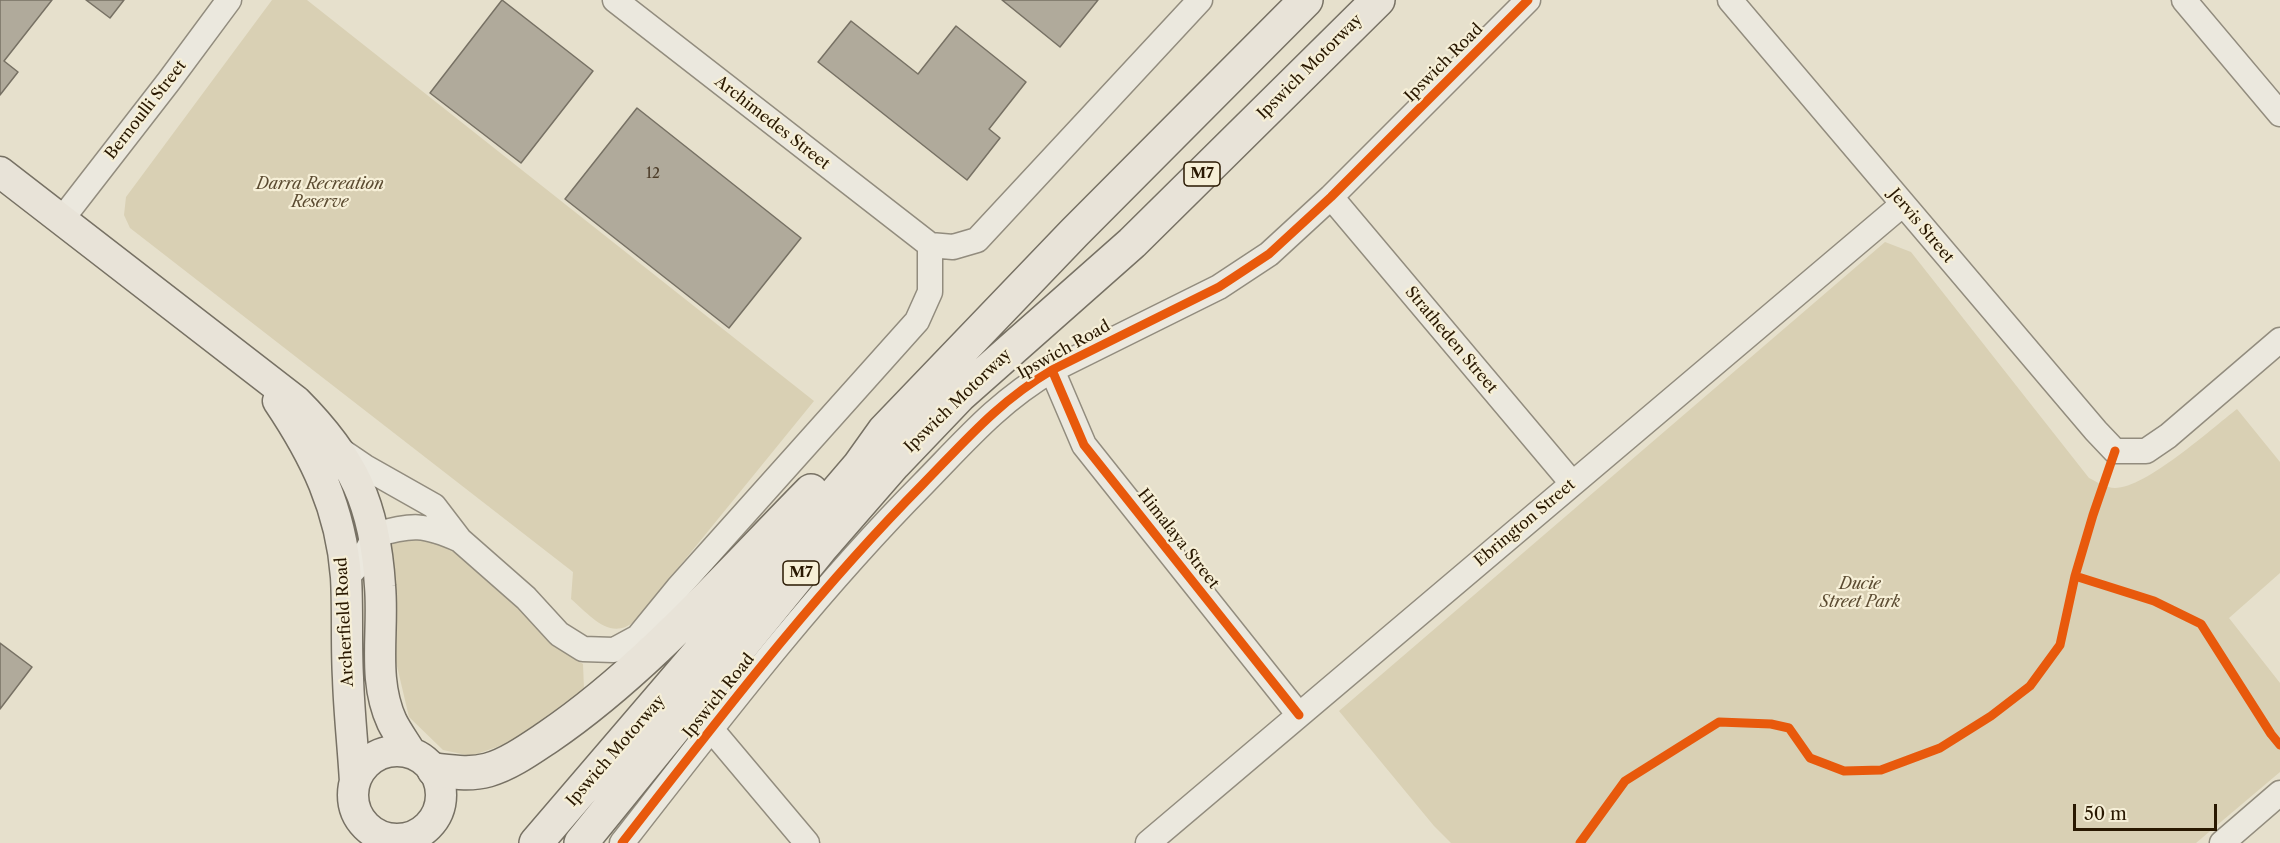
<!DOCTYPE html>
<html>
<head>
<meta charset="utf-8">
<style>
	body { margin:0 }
	#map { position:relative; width:2280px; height:843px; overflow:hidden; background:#e6e0cc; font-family:"Libre Caslon Text",serif }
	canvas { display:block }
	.scale { position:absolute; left:2073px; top:804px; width:144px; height:27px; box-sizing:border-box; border:3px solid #291801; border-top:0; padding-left:8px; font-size:18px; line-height:21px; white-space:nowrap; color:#291801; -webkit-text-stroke:4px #f6efd7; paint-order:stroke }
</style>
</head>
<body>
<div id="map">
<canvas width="2280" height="843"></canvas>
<div class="scale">50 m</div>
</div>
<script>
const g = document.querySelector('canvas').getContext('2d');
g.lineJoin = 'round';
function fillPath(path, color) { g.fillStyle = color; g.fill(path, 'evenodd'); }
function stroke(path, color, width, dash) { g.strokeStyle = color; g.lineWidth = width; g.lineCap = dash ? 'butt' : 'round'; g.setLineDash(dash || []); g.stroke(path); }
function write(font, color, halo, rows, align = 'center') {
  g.font = font + ' "Libre Caslon Text",serif'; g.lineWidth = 4.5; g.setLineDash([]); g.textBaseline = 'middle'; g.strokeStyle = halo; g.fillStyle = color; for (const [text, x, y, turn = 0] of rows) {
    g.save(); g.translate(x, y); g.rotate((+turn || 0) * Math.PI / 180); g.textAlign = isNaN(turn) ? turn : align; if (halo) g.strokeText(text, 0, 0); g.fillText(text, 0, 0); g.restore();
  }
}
fillPath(new Path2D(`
	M272 0H307L814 401 635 621C610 642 590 615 571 599L573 572 130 228 124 215 126 197Z
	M1885 242 1911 252 2089 478C2097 482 2106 488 2115 488 2146 488 2211 429 2237 409L2280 462V573L2229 618 2280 683V772L2196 843H1451L1434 826 1339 711Z
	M414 536 442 538 477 565 565 652 583 664 584 689 550 715 511 742 471 756 443 750 409 717 396 662 391 611V544Z`), '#d9d0b4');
const building = new Path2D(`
	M0 0H52L4 61 18 72 0 95Z
	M86 0H124L110 18Z
	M502 0 593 71 521 163 430 93Z
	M1002 0H1098L1060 47Z
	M851 21 918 74 956 26 1026 82 989 129 1000 138 967 180 818 62Z
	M637 108 801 238 729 328 565 199Z
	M0 643 32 667 0 709Z`);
fillPath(building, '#b0aa9b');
stroke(building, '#777164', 1.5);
const minor = new Path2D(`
	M615 0 930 245
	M1730 0 2096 431 2115 451H2146L2168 436 2280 340
	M2184 0 2280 114
	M1331 197 1572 483
	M62 219 169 81 229 0
	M930 245 953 247 977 240 1200 0
	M1052 370 1084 445 1299 715
	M340 450 365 467 434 506 460 540 526 598 559 634 583 649 614 650 638 637 678 588 917 321 930 292V245
	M346 578 361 562 375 535C412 524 424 524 460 540
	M711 729 807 843
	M622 843C718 720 813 595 923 484 966 440 998 402 1052 370L1219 287 1269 254 1331 197 1528 0
	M1148 843 1903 204
	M2222 843 2280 793`);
const major = new Path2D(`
	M0 172 296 401C354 459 375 505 380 586 384 632 372 679 392 722 397 732 405 743 411 753
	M278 401C315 456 341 509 346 577 348 611 346 644 348 678 349 712 353 747 355 782
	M353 795a44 44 0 1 1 88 0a44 44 0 1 1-88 0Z`);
const highway = new Path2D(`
	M434 770C452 772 470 775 488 770 509 764 530 749 548 737 645 671 728 575 811 491
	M536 843 859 466 884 431 1074 233 1306 0
	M581 843 820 549 894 464 959 396 1132 243 1378 0`);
stroke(minor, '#928c7e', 27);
stroke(major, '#777164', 33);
stroke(highway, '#777164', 36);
stroke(minor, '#ebe8de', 24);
stroke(major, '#e8e3d8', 30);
stroke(highway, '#e8e3d8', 33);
stroke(new Path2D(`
	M1052 370 1084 445 1299 715
	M2075 576 2154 601 2201 624 2271 734 2280 745
	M622 843C718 720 813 595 923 484 966 440 998 402 1052 370L1219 287 1269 254 1331 197 1528 0
	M1580 843 1625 781 1719 722 1771 724 1789 728 1810 758 1844 771 1881 770 1940 748 1991 716 2030 686 2060 645 2075 576 2093 515 2115 451`), '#e8590c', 9);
write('14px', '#4b3c28', null, [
	["12",653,174]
]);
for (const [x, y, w] of [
	[1202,174,36],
	[801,573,36]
]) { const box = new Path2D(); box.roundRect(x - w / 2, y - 12, w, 24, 4.5); g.fillStyle = '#f6efd7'; g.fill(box); stroke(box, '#291801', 1.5); }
write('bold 15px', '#291801', null, [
	["M7",1202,174],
	["M7",801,573]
]);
write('16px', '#291801', '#f6efd7', [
	["Ipswich Road",1444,63,-45],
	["Ipswich Motorway",1310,67,-45],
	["Bernoulli Street",146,110,-52],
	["Archimedes Street",772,123,38],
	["Jervis Street",1921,226,50],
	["Stratheden Street",1451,340,50],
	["Ipswich Road",1064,350,-29],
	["Ipswich Motorway",958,401,-44],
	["Ebrington Street",1525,523,-40],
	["Himalaya Street",1178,539,52],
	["Archerfield Road",345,622,-93],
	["Ipswich Road",719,696,-51],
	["Ipswich Motorway",616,751,-49]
]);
write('italic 16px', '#5b4b31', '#f6efd7', [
	["Darra Recreation",320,184],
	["Reserve",320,202],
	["Ducie",1860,584],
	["Street Park",1860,602]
]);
</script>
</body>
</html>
